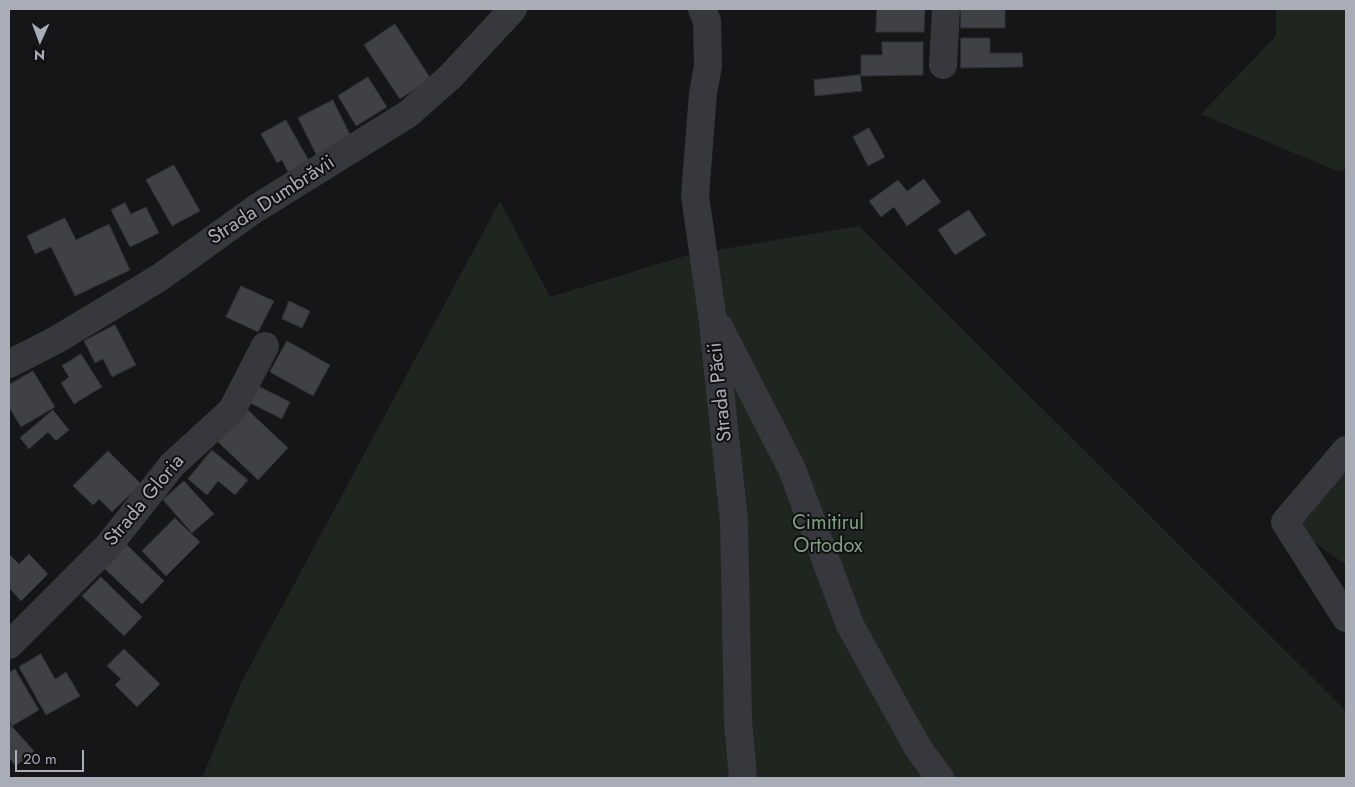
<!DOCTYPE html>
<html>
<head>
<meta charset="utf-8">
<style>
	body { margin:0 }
	#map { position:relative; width:1355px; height:787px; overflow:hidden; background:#161618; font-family:Jost,sans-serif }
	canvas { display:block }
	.frame { position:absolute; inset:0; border:10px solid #a8adb8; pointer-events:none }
	.north { position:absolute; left:15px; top:15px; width:50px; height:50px; -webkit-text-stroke:4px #111113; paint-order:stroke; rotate:182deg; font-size:14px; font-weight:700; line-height:20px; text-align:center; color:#a8adb8 }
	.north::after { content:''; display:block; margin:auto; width:18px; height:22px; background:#a8adb8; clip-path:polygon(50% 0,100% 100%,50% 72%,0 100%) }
	.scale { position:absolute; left:15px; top:750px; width:69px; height:22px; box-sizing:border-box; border:2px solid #a8adb8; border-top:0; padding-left:6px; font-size:15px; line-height:18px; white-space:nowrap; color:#a8adb8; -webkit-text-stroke:4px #111113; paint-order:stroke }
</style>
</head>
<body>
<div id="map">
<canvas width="1355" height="787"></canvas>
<div class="frame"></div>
<div class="north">N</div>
<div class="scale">20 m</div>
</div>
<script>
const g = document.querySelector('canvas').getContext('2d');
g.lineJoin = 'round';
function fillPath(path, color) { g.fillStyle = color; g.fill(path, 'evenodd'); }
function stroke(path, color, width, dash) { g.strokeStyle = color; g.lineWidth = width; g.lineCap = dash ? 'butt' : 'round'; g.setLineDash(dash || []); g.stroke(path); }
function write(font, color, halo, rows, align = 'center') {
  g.font = font + ' Jost,sans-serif'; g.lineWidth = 4; g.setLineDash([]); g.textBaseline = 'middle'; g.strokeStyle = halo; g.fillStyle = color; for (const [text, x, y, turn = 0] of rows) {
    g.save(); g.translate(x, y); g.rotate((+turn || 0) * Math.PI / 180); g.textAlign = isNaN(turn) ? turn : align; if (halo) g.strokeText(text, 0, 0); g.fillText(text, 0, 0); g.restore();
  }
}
fillPath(new Path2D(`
	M1276 9H1346V170L1337 171 1201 114 1276 36Z
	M500 201 550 297 688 255 859 226 1346 711V778H202L241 683Z
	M1346 450V565L1285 522Z`), '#1e261f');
const building = new Path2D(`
	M877 9H925L924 32H876Z
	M961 9H1005V28H961Z
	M395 24 431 79 400 99 364 45Z
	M961 38H990V53H1022L1023 67 961 68Z
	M882 42H923V75L861 76V55H882Z
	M860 75 862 91 815 96 814 80Z
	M368 77 387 107 356 126 338 96Z
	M333 100 353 141 318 158 298 118Z
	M286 120 309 161 288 172 282 160 277 163 261 134Z
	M869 128 885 157 868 166 853 137Z
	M174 165 200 211 172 226 146 180Z
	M924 179 941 202 907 226 894 207 881 217 869 201 898 180 907 191Z
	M125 203 131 214 146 207 159 233 130 247 111 210Z
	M969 210 986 235 955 255 938 230Z
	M65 218 76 240 109 224 130 270 75 296 51 247 35 254 27 236Z
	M241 286 274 301 258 332 226 317Z
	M289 301 310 311 302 328 282 319Z
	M115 325 136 365 112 377 103 359 95 363 84 341Z
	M287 341 330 365 313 396 270 372Z
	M81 354 102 387 74 404 61 383 69 377 62 366Z
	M33 371 55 407 21 427 9 407V385Z
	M256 385 290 402 282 419 248 402Z
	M53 410 69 430 56 441 48 432 29 449 20 438Z
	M248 410 288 448 258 480 218 442Z
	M212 450 248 480 235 495 218 481 207 495 188 479Z
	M108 451 141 484 112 512 99 499 93 505 73 486Z
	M184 481 214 514 192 533 163 500Z
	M175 518 200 542 166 576 142 551Z
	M126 544 164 581 142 604 103 567Z
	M9 554 19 564 29 554 48 574 21 601 9 588Z
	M101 577 142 617 124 636 82 596Z
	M124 649 160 684 137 707 115 685 121 679 107 666Z
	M41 654 55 679 66 672 80 696 46 715 19 667Z
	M15 669 39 710 12 726 9 720V673Z
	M9 723 34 751 16 766 9 758Z`);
fillPath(building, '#404145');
stroke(building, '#303034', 1);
stroke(new Path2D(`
	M702 9 707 21 708 66 703 93 695 196 712 314 734 521 738 721 743 778
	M943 65 946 9
	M719 327 792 469 850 625 918 748 940 778
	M9 364 56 340 159 278 255 209 408 114 450 77 513 9
	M1346 450 1285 522 1346 618
	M9 645 108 546 172 465 232 410 265 346`), '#37383d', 28);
write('20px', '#a8adb8', '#111113', [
	["Strada Dumbrăvii",272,201,-33],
	["Strada Păcii",721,392,-96],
	["Strada Gloria",145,501,-50]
]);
write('20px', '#7fa381', '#111113', [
	["Cimitirul",828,524],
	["Ortodox",828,547]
]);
</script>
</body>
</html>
